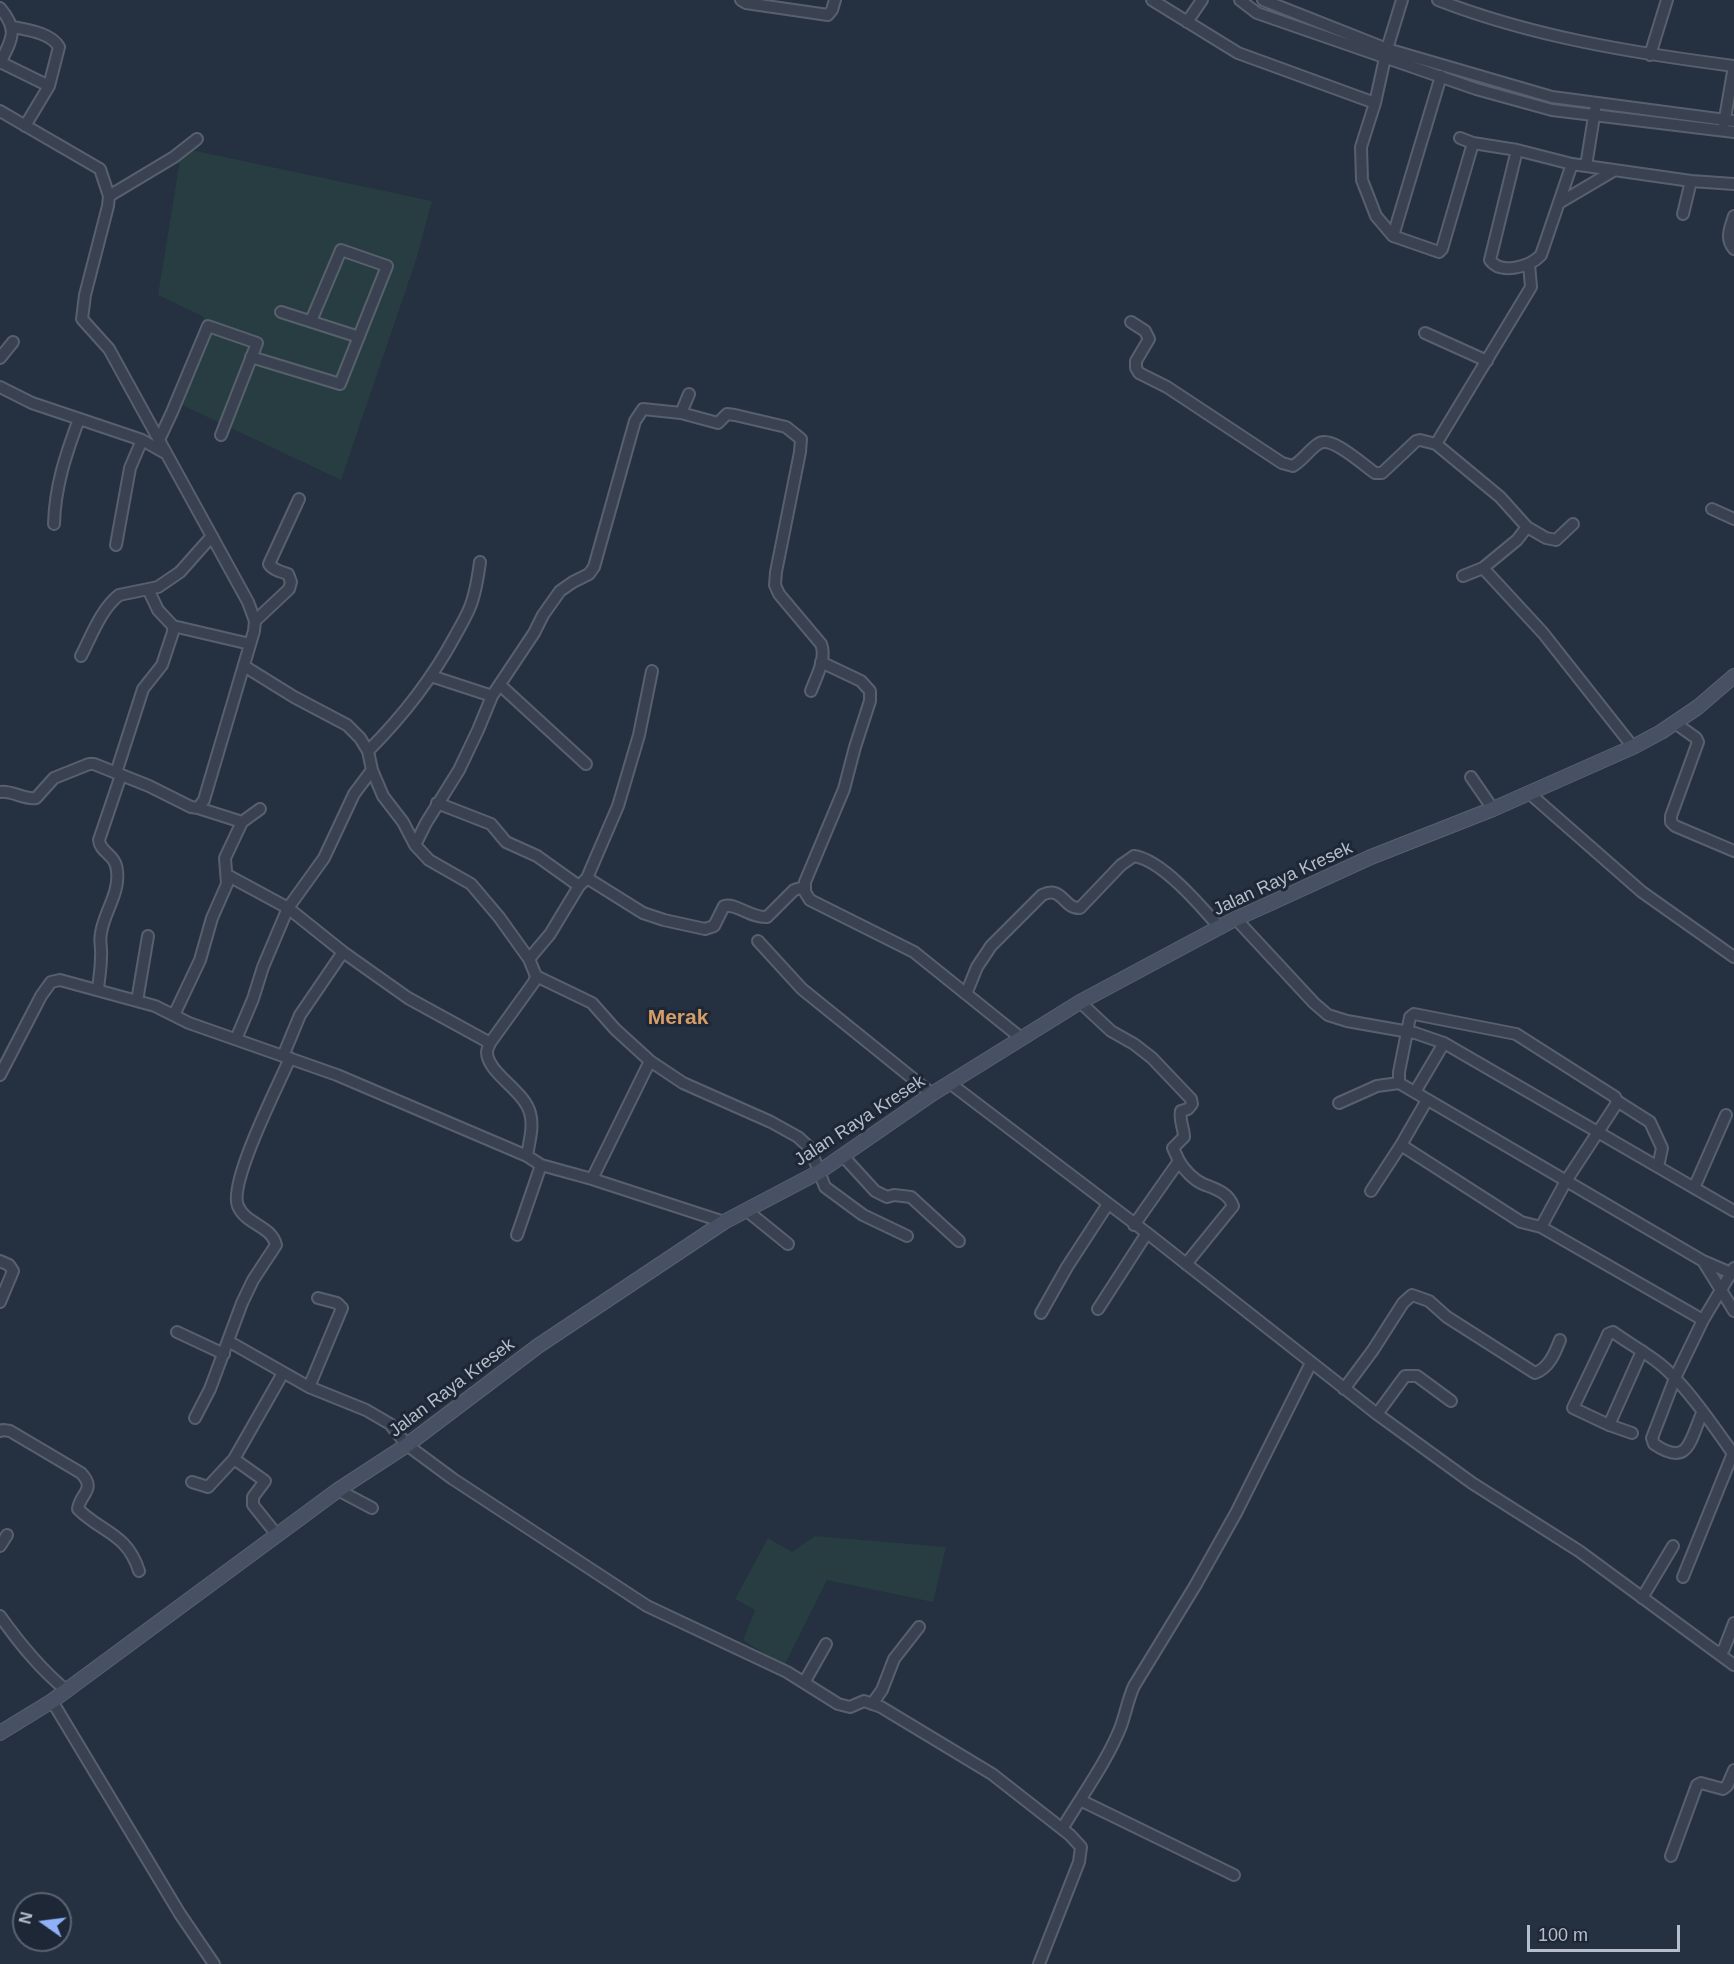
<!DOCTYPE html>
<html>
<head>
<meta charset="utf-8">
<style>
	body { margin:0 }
	#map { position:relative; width:1734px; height:1964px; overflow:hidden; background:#253041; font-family:Arial,sans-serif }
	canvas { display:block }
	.north { position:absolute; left:12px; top:1892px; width:60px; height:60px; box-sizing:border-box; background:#1e2736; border:2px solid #5b6372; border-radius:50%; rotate:284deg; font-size:16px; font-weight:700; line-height:24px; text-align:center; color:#b6bdcb }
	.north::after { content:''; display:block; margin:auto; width:21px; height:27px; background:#8eb1f9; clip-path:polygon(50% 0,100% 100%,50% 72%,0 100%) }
	.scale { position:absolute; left:1527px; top:1925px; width:153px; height:27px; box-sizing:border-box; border:3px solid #b6bdcb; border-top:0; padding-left:8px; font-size:18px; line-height:21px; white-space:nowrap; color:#b6bdcb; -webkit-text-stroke:4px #1e2736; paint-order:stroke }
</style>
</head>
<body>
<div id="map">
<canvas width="1734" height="1964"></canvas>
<div class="north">N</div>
<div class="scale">100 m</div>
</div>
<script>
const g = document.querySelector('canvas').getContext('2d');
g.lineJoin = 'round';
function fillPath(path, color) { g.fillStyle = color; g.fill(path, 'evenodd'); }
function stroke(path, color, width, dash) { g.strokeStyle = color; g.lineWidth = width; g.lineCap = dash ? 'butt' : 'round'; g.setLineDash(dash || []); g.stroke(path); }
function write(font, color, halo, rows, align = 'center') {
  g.font = font + ' Arial,sans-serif'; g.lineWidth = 6; g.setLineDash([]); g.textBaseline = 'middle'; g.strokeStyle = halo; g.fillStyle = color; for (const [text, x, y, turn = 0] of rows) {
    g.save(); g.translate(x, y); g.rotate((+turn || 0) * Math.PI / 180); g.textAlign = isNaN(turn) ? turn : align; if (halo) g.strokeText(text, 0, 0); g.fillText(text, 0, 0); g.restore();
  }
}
fillPath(new Path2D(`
	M182 148 432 201 416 260 341 480 182 405 204 317 158 295Z
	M815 1536 946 1547 933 1602 827 1580 784 1666 743 1640 755 1610 735 1599 768 1538 792 1552Z`), '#273d42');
const minor = new Path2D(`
	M741 0 746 3 828 15 832 10 835 0
	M1152 0 1238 53 1375 103
	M1240 0 1257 13 1476 89 1552 110 1734 132
	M1263 0 1387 49 1552 97 1734 121
	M1402 0 1387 49 1375 103 1361 147 1362 180 1376 216 1393 236 1439 252 1442 249 1473 143
	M1438 0C1533 37 1634 53 1734 66
	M0 8C19 30 12 39 0 63
	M1187 22 1202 0
	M13 27C28 30 51 33 59 47L49 86 25 126
	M1650 55 1667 0
	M0 62 49 86
	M0 111 100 169 109 196 108 206 85 295 82 319 109 349 248 602 255 621 254 631 204 800 198 808 191 807 149 786 94 764H89L54 778 36 798C24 800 12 790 0 792
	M1724 124 1734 66
	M1460 138 1473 143 1517 150 1572 164 1691 181 1734 184
	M1517 150 1490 260C1500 275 1530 267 1541 255L1572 164
	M1586 166 1595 110
	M109 196 174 157 197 139
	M1559 203 1615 170
	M1683 214 1691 181
	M1734 216C1730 228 1725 239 1734 249
	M1393 236 1441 76
	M281 312 359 337
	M1131 322 1145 331 1149 339 1136 361V368L1139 373 1167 387 1282 463 1293 466C1303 460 1309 450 1318 444 1331 434 1363 465 1375 473H1382L1416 441 1420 440 1436 444 1500 497 1527 527 1517 540 1483 568 1543 633 1633 747
	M1425 333 1487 361
	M251 357 340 384 387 266 341 250 311 321
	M0 358 13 342
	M0 387 32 403 142 440 165 453
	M681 413 689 394
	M159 440 172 412 208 326 257 343 221 435
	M1436 444 1531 287 1529 264
	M1712 509 1734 519
	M54 524C55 486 66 454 79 419
	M1527 527 1546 538 1556 540 1573 524
	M116 545 130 468 142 440
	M1463 576 1483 568
	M255 621 289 589 291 582 288 574C281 572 273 570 269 564L299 499
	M173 626 250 644
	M81 656C91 637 101 609 119 595L158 587 180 572 212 536
	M821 662 861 681 870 691V701L855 747 844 789 805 882V892L810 900 914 952 1021 1038
	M244 666 294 697 347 725 360 738 368 751 372 770 383 796 403 822 415 845 429 860 471 884 499 917 529 959 536 976 534 982 490 1043C489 1046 487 1049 487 1052 487 1073 524 1090 530 1113 534 1127 529 1142 527 1156
	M431 676 492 696
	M500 685 586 764
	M1675 723 1696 738 1698 742 1671 816V822L1675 826 1734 851
	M368 751C402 717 432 679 455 636 460 627 466 617 470 607 476 592 478 577 480 562
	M116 773 143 689 162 665 173 632V626L158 610 148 589
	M1471 777 1493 809
	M1529 793 1642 892 1734 957
	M437 803 491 824 506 842 537 856 579 886
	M198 808 242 822
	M415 845 426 823 459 770 478 730 492 696 534 633 543 615 560 591 573 582 589 574 594 567 635 421 643 409 681 413 718 423 727 414 735 415 786 427 801 439 800 452 776 572 775 585 779 594 821 644C827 658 816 677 811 691
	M227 875 288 908 343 952 408 998 490 1043
	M587 878 643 913 664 920 705 929 714 926 724 906C737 903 750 918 767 917L794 890 804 887
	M1236 919 1314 1003 1328 1015 1347 1021 1415 1033 1444 1043 1734 1211
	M758 941 802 989 932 1094
	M529 959 550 934 579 886 587 878 618 806 639 735 652 671
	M536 976 592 1003 615 1029 650 1061 683 1083 771 1122 798 1137 810 1148 825 1187 863 1215 907 1236
	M98 989C99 979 101 968 101 957 102 949 99 941 101 933 104 912 120 893 117 871 116 854 100 853 99 840L121 775
	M966 994 977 967 991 946 1042 895C1063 885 1063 909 1080 908L1121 865 1134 856C1162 860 1201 906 1220 928
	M137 1001 148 936
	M1080 1002 1111 1031 1134 1044 1152 1058 1191 1099 1192 1104 1188 1109 1181 1111C1179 1121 1184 1128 1184 1137L1173 1148 1179 1161 1134 1225
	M174 1015 200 960 212 918 227 884 225 858 242 822 260 809
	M236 1039 253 999 263 967 288 908 324 858 354 794 372 770
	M283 1056 300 1015 343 952
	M0 1075 41 996 51 982 60 980 155 1006 189 1023 337 1075 527 1156 541 1165 592 1179 724 1222
	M951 1084 1147 1233 1377 1414 1472 1483 1579 1551 1734 1665
	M1415 1092 1444 1043
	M1427 1100 1401 1145 1521 1222 1541 1227 1703 1320
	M1617 1101 1650 1122 1662 1148 1658 1167
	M1339 1103 1377 1086 1399 1083
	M843 1156 875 1191 887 1197 894 1195 911 1197 959 1241
	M1179 1161C1184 1170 1194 1180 1203 1184 1215 1189 1228 1192 1233 1206L1186 1264
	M592 1179 650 1061
	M1694 1188 1726 1115
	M1371 1191 1401 1145
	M746 1210 788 1244
	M1541 1227 1566 1181 1615 1106 1617 1101 1615 1097 1516 1034 1414 1014 1410 1017 1399 1072V1083L1703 1261 1734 1311
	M517 1235 541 1165
	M0 1261 9 1265 13 1271 0 1302
	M1703 1261 1731 1273
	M1098 1309 1147 1233
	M1041 1313 1067 1267 1108 1204
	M177 1332 224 1354
	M228 1341 309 1387 366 1410 390 1424 407 1445 453 1479 647 1606 787 1672 838 1704 850 1707 864 1701 881 1707 992 1774 1070 1835 1081 1847 1079 1862 1039 1964
	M1642 1351 1609 1425 1573 1408 1606 1339 1608 1334 1613 1332C1628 1343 1645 1352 1660 1364 1685 1384 1715 1428 1734 1455
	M309 1387 342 1308 337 1303 318 1298
	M1344 1389 1373 1350 1403 1303 1412 1295 1429 1301 1447 1317 1535 1373C1549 1368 1555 1353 1560 1340
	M1702 1413C1690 1440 1689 1468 1654 1444L1652 1438 1675 1378 1703 1320 1734 1268
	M1377 1414 1405 1376H1417L1451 1401
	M195 1418 210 1389 242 1303 253 1280 276 1245C271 1225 246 1225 238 1206 228 1183 279 1084 290 1058
	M1609 1425 1632 1433
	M0 1431 3 1430 10 1431 81 1473C97 1490 80 1493 78 1509 102 1533 127 1533 139 1571
	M192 1482 208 1487 234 1459
	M338 1490 372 1508
	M277 1535 253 1505V1497L265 1481 234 1459 283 1373
	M0 1546 7 1535
	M1683 1577 1733 1453
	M1642 1598 1673 1546
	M0 1616C20 1644 40 1669 67 1691
	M1719 1653 1724 1649 1734 1623
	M805 1681 826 1644
	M52 1701 180 1914 214 1964
	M872 1704 882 1690 894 1659 919 1627
	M1080 1800 1234 1875
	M1062 1829C1081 1797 1108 1760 1121 1726 1126 1712 1128 1699 1134 1686L1195 1586 1236 1513 1311 1363
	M1671 1856 1697 1785 1701 1783 1723 1789 1727 1786 1734 1770`);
const secondary = new Path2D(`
	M0 1733 52 1701 338 1490 407 1445 538 1346 724 1222 819 1172 932 1094 1080 1002 1233 920 1273 902 1371 857 1493 809 1633 747 1661 732 1698 707 1734 676`);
stroke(minor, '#58606e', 14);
stroke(secondary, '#58606e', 16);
stroke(minor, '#3a4251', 10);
stroke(secondary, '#485164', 14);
write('18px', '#b6bdcb', '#1e2736', [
	["Jalan Raya Kresek",1283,879,-25],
	["Jalan Raya Kresek",860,1121,-33],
	["Jalan Raya Kresek",452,1388,-37]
]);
write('bold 21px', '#d79d66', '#1e2736', [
	["Merak",678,1018]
]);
</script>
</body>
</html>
